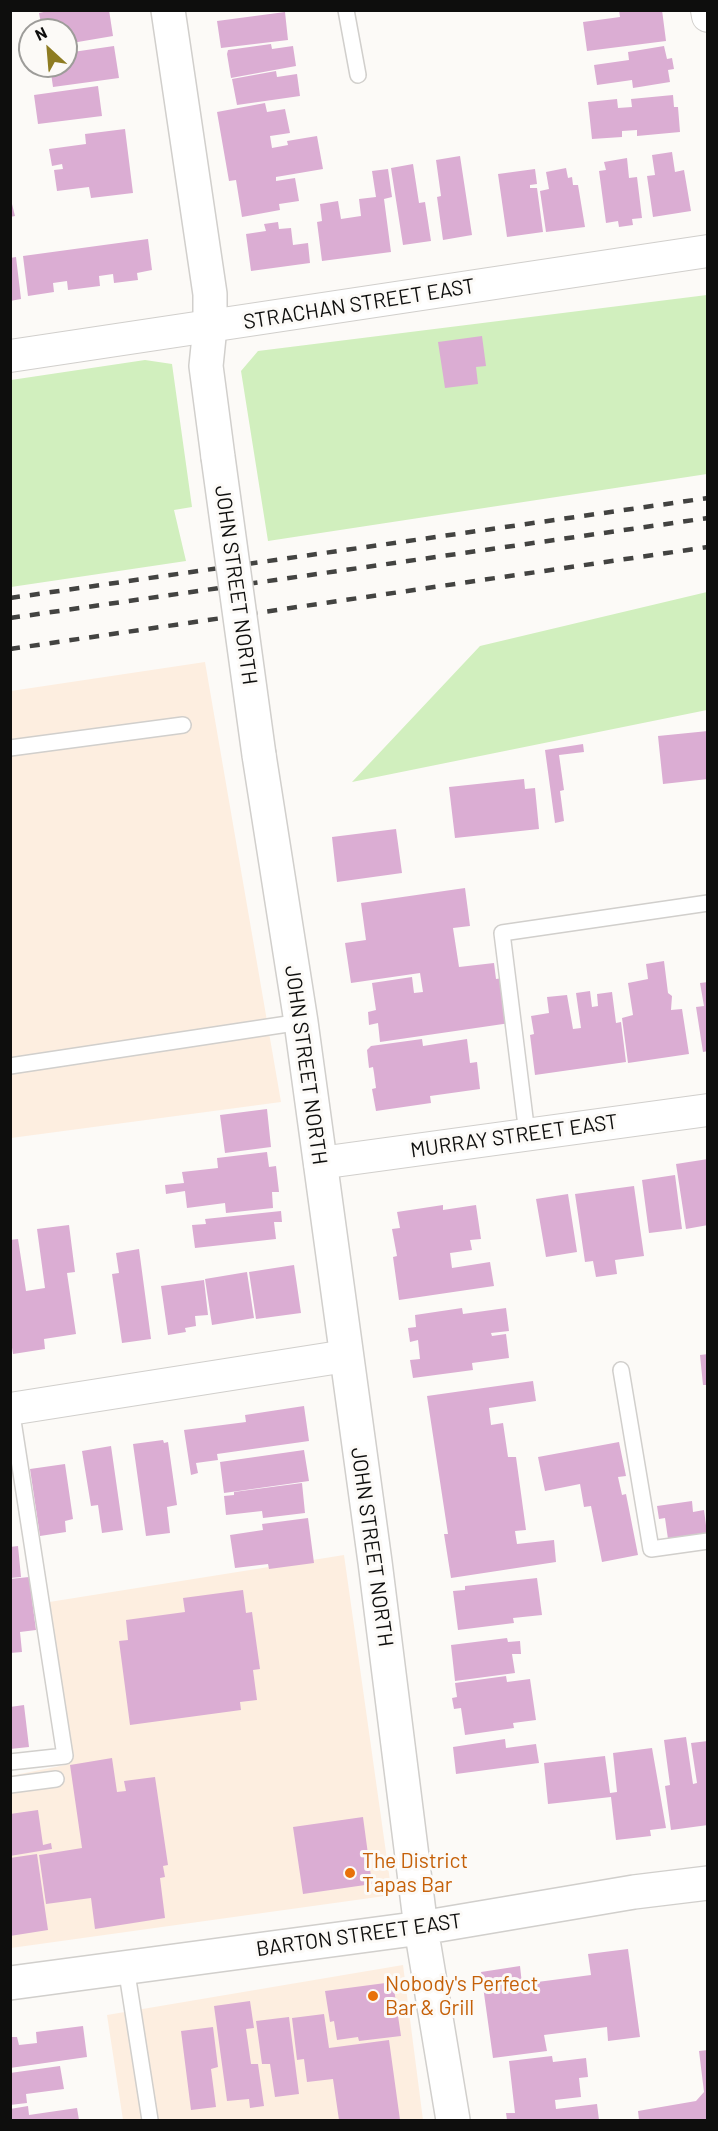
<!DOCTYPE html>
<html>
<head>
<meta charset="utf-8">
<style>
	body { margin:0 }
	#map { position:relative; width:718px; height:2131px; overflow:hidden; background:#fcfaf7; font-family:Barlow,sans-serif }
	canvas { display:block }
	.frame { position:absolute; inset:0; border:12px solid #0e0e0d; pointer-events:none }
	.north { position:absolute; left:18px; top:18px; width:60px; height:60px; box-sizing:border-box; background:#fcfaf7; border:2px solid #9d9c99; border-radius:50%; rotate:334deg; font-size:16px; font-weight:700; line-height:24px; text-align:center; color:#0e0e0d }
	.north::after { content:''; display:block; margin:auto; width:21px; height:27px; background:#8e7c22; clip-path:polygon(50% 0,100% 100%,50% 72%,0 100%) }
</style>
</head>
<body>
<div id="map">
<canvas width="718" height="2131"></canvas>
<div class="frame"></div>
<div class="north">N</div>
</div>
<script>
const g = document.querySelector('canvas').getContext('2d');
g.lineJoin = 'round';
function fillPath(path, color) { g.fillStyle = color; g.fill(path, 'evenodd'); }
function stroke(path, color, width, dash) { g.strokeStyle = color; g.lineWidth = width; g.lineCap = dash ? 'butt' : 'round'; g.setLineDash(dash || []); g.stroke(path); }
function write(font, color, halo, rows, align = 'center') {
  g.font = font + ' Barlow,sans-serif'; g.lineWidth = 6; g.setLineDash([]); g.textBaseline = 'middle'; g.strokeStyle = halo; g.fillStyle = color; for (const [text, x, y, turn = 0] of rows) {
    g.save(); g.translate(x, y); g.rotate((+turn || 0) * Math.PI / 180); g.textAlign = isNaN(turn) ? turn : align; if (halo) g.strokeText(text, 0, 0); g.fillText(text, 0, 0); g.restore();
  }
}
fillPath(new Path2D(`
	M205 662 281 1102 11 1138V691Z
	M344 1555 392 1895 11 1948 10 1776 65 1765 43 1603Z
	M403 1965 423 2120H123L107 2015Z`), '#fdeee0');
fillPath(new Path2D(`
	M707 295V474L268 541 241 371 258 351Z
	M145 360 172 364 192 507 174 510 186 561 11 587V380Z
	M707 592V710L352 782 480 646Z`), '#d1efbe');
fillPath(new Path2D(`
	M53 10H109L113 36 66 44V30H42L39 13Z
	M619 10H662L666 41 587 51 583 22 620 17Z
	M285 12 288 40 221 48 217 21Z
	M271 44 272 49 293 46 296 66 231 78 227 54 228 50Z
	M114 46 119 78 53 87 50 66H66V53Z
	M664 46 667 59 672 58 674 69 668 70 670 82 633 88 632 80 597 85 594 65 629 60 628 52Z
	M276 71 277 77 297 74 300 96 237 105 232 79Z
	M98 86 102 116 38 124 34 95Z
	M673 95 674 107H678L680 132 637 136V130L622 131V137L592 139 588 102 617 99 618 108 632 107 631 99Z
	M265 103 267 112 285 109 290 133 270 136 272 148 288 145 287 141 317 136 323 169 276 177V181L295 178 299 201 279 204 280 210 242 217 236 180 229 181 217 112Z
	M125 129 133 193 91 198 89 187 57 191 54 170 63 169 62 164 52 166 49 149 86 144 85 134Z
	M672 152 675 172 684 170 691 211 653 217 647 176 655 175 652 155Z
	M460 156 472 235 443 240 437 197 441 196 436 160Z
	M627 158 629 178 637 177 642 218 632 219 633 225 619 227 618 221 606 223 599 171 606 170 604 162Z
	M413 164 419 203 425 202 431 241 403 245 391 168Z
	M566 168 568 178 572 177 573 185H578L585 227 546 232 540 191 549 189 546 172Z
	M388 169 392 197 384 199 391 252 322 261 317 222 322 221 320 204 338 201 341 219 361 216 359 199 376 197 372 171Z
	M535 169 537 184 530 185V188H537L543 232 507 237 498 174Z
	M10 196 15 216 10 217Z
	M278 222 279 229 291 228 293 245 308 243 310 263 251 271 246 234 266 231 264 224Z
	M148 239 152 270 137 273 138 280 114 283 113 274 99 276 100 286 68 290 67 281 53 283 54 292 28 296 23 256Z
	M16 257 21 299 10 301V258Z
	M482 336 486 366 476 367 478 384 445 388 438 342Z
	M708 731V779L663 784 658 736Z
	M583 744 584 752 559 755 564 790 560 791 564 821 555 823 545 750Z
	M524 779 525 789 535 788 539 829 455 838 449 787Z
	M396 829 402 873 337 882 332 837Z
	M465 888 470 926 453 928 459 967 494 963 496 979 503 978 510 1023 380 1042 378 1023 369 1025 368 1012 376 1010 372 983 412 977 414 993 423 992 420 973 351 983 345 943 366 940 361 903Z
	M664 961 668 993 672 996 671 1010 682 1009 689 1054 628 1063 622 1018 633 1015 628 983 648 979 646 964Z
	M708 982V1051L703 1052 696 1007 704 1006 700 983Z
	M590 991 592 1007 598 1006 597 994 612 992 616 1023 621 1022 626 1062 535 1075 530 1035 534 1034 531 1016 549 1013 547 997 567 995 573 1029 581 1028 576 993Z
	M422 1039 423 1046 467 1039 470 1063 477 1062 480 1089 430 1096 431 1103 376 1111 372 1089 376 1088 374 1073 373 1067 369 1068 367 1050 371 1046Z
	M267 1109 271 1147 225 1153 220 1115Z
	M267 1152 269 1167 276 1166 279 1192H272L273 1208 226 1213 225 1203 187 1208 185 1191 166 1194 165 1185 184 1183 182 1172 218 1168 217 1158Z
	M708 1159V1225L686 1229 676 1164Z
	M675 1175 682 1229 649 1233 642 1180Z
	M634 1186 644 1256 615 1260 617 1274 596 1277 593 1261 585 1262 575 1194Z
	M568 1194 577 1252 546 1257 536 1199Z
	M443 1205V1210L476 1205 481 1239 470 1240 472 1250 450 1253 452 1268 490 1262 494 1286 399 1300 393 1257 397 1256 392 1229 400 1228 397 1212Z
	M281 1211 282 1222H274L276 1239 195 1248 192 1225 206 1224 205 1219Z
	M69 1225 75 1272 67 1273 76 1334 44 1339 45 1349 13 1354 10 1335V1240L18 1239 26 1291 45 1288 37 1229Z
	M139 1249 151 1339 122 1343 112 1274 119 1273 116 1253Z
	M294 1265 301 1313 256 1319 249 1272Z
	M247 1272 254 1318 212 1325 205 1279Z
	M204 1280 208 1315 195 1316 196 1326 185 1328 186 1332 168 1335 161 1286Z
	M462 1308 463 1314 506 1308 509 1331 491 1333 492 1336 506 1334 509 1358 472 1363 473 1370 413 1378 410 1360 420 1359 418 1340 410 1342 408 1328 416 1327 415 1315Z
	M708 1354V1385H703L700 1355Z
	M533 1381 536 1401 489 1408 491 1425 503 1423 508 1457H516L526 1530 515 1531 517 1544 554 1540 556 1562 451 1578 444 1534H448L427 1396Z
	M304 1406 309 1441 217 1454 218 1460 196 1463 198 1473 191 1475 184 1430 246 1422 245 1415Z
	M163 1440 164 1443 168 1442 177 1505 167 1507 170 1533 146 1536 133 1444Z
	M619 1442 626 1476 618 1477 622 1495 626 1494 638 1555 602 1562 591 1506 584 1507 580 1484 545 1491 538 1457Z
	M111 1446 123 1530 102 1533 98 1505 91 1506 82 1451Z
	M304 1450 309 1481 224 1493 220 1462Z
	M65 1464 73 1519 65 1521 66 1532 40 1536 30 1469Z
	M302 1483 305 1513 263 1518 262 1511 226 1515 224 1496 234 1495V1492Z
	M692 1501 693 1512 704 1510 707 1533 668 1539 665 1518 659 1519 657 1506Z
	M308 1518 314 1563 269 1569 268 1564 235 1568 230 1535 263 1530 262 1524Z
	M18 1546 21 1577 10 1578V1547Z
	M29 1577 36 1630 20 1632 22 1652 10 1653V1579Z
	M537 1578 542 1615 513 1618 514 1623 458 1630 453 1591 465 1590V1586Z
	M243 1590 246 1613 252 1612 260 1669 253 1670 257 1700 240 1702 241 1710 130 1725 119 1641 128 1640 126 1620 185 1612 183 1598Z
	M507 1638 508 1642 520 1641 521 1654H512L515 1673 455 1681 451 1645Z
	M506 1676 507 1682 530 1679 536 1720 513 1723 514 1728 465 1735 461 1708 454 1709 452 1698 457 1697 455 1683Z
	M24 1705 29 1747 10 1749V1707Z
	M686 1737 693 1784 697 1783 691 1743 708 1741V1825L671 1830 665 1786 670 1785 664 1740Z
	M505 1739 506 1748 536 1744 539 1763 456 1774 453 1747Z
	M652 1748 666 1828 650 1830 651 1836 616 1840 611 1797 548 1804 544 1763 605 1756 610 1793 617 1792 613 1753Z
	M112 1758 117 1792 126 1791 124 1781 155 1777 168 1865 163 1866 165 1877 160 1878 165 1918 95 1929 91 1898 46 1904 39 1855 82 1848 70 1765Z
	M38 1810 43 1845 51 1843 52 1849 10 1856V1814Z
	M363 1817 372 1884 303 1894 293 1827Z
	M37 1854 48 1930 10 1936V1858Z
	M628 1949 640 2037 608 2041 607 2027 544 2035 547 2051 493 2058 481 1972 520 1966 522 1984 591 1975 588 1954Z
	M393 1982 401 2036 359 2041 358 2037 337 2040 334 2021 330 2022 325 1991Z
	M250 2001 254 2028 246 2029 251 2064H258L264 2106 250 2108 249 2099 227 2101 214 2006Z
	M324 2014 329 2048 389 2040 400 2120H339L333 2079 307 2082 304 2059 297 2060 292 2018Z
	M289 2017 299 2094 275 2097 270 2064H262L256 2021Z
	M83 2026 87 2057 10 2068V2037H17L19 2045 37 2043 36 2032Z
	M213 2027 218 2067 211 2069 216 2107 191 2110 181 2031Z
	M708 2050V2120H639L638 2111 696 2101 704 2092 699 2051Z
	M552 2056 553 2062 586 2058 588 2077 579 2078 581 2097 555 2100 556 2109 597 2104 599 2120H507L506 2113H515L509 2061Z
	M60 2066 64 2089 26 2094 27 2103 10 2105V2073Z
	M28 2106 29 2115 77 2108 79 2120H10V2109Z`), '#dbadd3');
const lane = new Path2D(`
	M346 10 358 75
	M10 748 183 725
	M10 1066 301 1022
	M527 1134 502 933 708 903
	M621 1370 651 1549 708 1541
	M10 1762 65 1756 11 1408
	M10 1785 56 1779
	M126 1967 150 2120`);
const street = new Path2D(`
	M707 10 708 16
	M10 356 708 251
	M320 1163 708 1110
	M10 1409 346 1356`);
const secondary = new Path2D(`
	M168 10 210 294V327L206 366 218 457
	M259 755 301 1022 375 1562 421 1928 453 2120
	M10 1983 421 1928 634 1892 708 1883`);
stroke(lane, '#d1cfcc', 18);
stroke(street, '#d1cfcc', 34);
stroke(secondary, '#d1cfcc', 36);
stroke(lane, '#fff', 15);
stroke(street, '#fff', 32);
stroke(secondary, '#fff', 33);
stroke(new Path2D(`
	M10 598 708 498
	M10 618 708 518
	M10 649 708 547`), '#434341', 4.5, [10, 10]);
const secondaryBridge = new Path2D(`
	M218 457 259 755`);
stroke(secondaryBridge, '#d1cfcc', 36, []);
stroke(secondaryBridge, '#fff', 33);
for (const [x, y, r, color] of [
	[350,1873,6,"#e8710a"],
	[373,1996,6,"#e8710a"]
]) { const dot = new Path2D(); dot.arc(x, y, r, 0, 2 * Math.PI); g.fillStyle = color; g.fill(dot); stroke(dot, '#fcfaf7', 2); }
write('21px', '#0e0e0d', '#fcfaf7', [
	["STRACHAN STREET EAST",359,304,-9],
	["JOHN STREET NORTH",236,585,82],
	["JOHN STREET NORTH",306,1065,82],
	["MURRAY STREET EAST",514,1136,-8],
	["JOHN STREET NORTH",372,1547,82],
	["BARTON STREET EAST",359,1935,-8]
]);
write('21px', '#c56008', '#fcfaf7', [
	["The District",362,1861],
	["Tapas Bar",362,1885],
	["Nobody's Perfect",385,1984],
	["Bar & Grill",385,2008]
], 'left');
</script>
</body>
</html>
